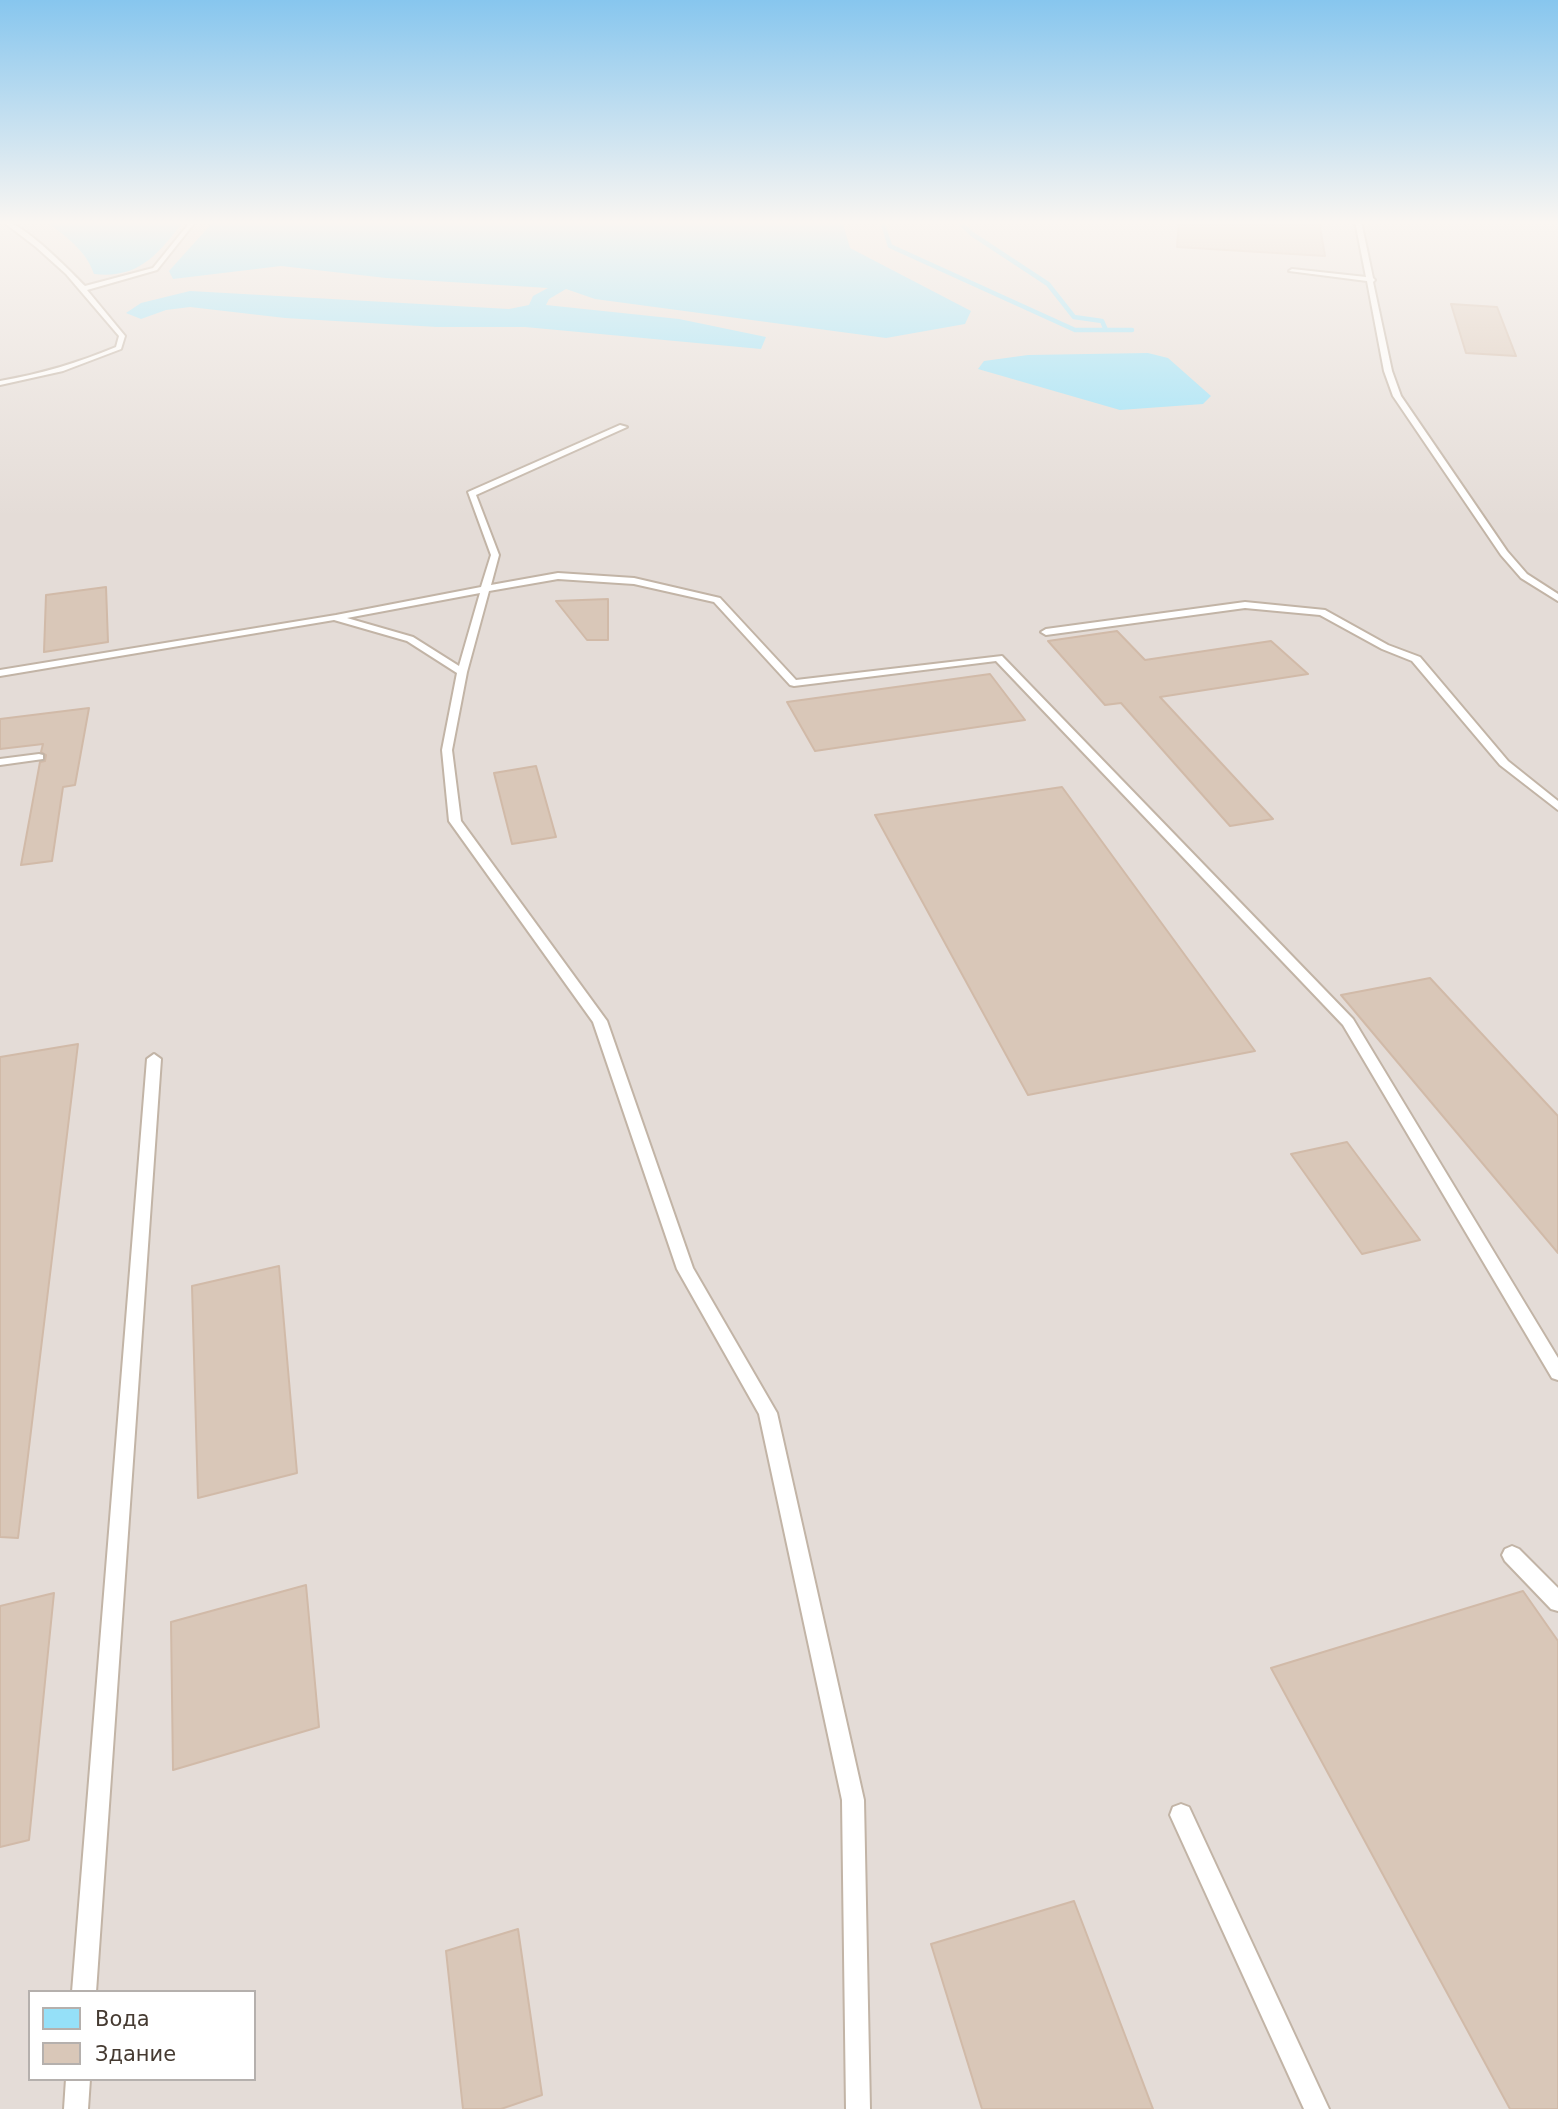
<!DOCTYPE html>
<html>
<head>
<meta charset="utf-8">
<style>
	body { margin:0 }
	#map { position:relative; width:1558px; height:2109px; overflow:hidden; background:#f3ebe1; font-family:"DejaVu Sans",sans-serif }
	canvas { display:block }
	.legend { position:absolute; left:28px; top:1990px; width:228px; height:91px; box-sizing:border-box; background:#fff; border:2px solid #b5b0ad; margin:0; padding:9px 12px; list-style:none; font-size:21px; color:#453a31 }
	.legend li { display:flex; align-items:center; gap:14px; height:35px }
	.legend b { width:35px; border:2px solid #b5b0ad }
</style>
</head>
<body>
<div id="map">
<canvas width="1558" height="2109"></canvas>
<ul class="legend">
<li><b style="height:19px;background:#95e0f8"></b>Вода</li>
<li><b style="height:19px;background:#d9c7b8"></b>Здание</li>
</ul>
</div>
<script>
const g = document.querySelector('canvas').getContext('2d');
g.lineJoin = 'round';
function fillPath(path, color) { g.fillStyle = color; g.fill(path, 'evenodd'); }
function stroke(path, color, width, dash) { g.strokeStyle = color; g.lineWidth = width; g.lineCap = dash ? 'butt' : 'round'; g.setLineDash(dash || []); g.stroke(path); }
fillPath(new Path2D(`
	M0 221H1558V2109H0ZM30 1992H254V2079H30Z`), '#e4dcd7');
fillPath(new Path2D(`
	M46 221H184C157 255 139 279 94 274 86 250 66 237 46 221Z
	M214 221H842L850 248 971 311 965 324 886 338 595 299 566 289 549 299 546 305 679 319 766 337 761 349 525 327H437L285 318 190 307 166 310 141 319 126 313 141 303 190 291 509 309 529 305 533 296 548 288 386 278 281 266 173 279 169 271Z
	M1148 353 1168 358 1211 396 1203 404 1120 410 978 369 984 361 1028 355Z`), '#95e0f8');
stroke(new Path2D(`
	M882 221 890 246 1075 330H1132
	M958 221 972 234 1048 284 1074 317 1102 321 1106 330`), '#95e0f8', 4.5);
const building = new Path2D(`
	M1179 221H1319L1325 256 1177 247Z
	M1451 304 1497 307 1516 356 1466 353Z
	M106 587 108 642 44 652 46 595Z
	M608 599V640H587L556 601Z
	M1117 631 1145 660 1271 641 1308 674 1160 697 1273 819 1230 826 1121 703 1105 705 1048 641Z
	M990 674 1025 720 815 751 787 702Z
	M89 708 75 785 63 787 52 861 21 865 40 762 45 761 46 755 41 752 43 744 0 749V719Z
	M536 766 556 837 512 844 494 773Z
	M1062 787 1255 1051 1028 1095 875 815Z
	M1430 978 1558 1116V1253L1341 995Z
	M78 1044 18 1538 0 1537V1057Z
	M1347 1142 1420 1240 1362 1254 1291 1154Z
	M279 1266 297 1473 198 1498 192 1286Z
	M306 1585 319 1727 173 1770 171 1622Z
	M1523 1591 1558 1641V2109H1510L1271 1668Z
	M54 1593 29 1840 0 1847V1606Z
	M1074 1901 1153 2109H982L931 1944Z
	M518 1929 542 2095 501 2109H463L446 1951Z`);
fillPath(building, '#d9c7b8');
stroke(building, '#d1baa8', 2);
const service = new Path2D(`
	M2 221C22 221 69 270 85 286L153 268 191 221H196L157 270 87 290 125 336 121 349 63 371 0 385V381C40 374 78 363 116 347L119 336 66 274 36 247Z
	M1355 221H1361L1373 278 1375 280 1373 282 1392 371 1401 396 1507 551 1527 574 1558 594V601L1521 578 1501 555 1393 396 1384 371 1367 281 1289 271 1292 269 1366 277Z
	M620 425 627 427 476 495 499 555 491 585 558 573 634 578 720 598 796 680 1002 656 1353 1019 1558 1358V1380L1552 1378 1343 1025 996 661 794 686 790 685 714 602 634 584 558 579 489 591 467 672 452 750 461 821 607 1021 693 1268 777 1413 864 1800 870 2109H846L842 1800 759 1414 677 1269 593 1022 449 821 442 750 457 673 407 641 334 620 0 676V670L336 615 481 587 491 555 468 492ZM480 593 459 666 413 637 347 618Z
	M1245 602 1325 610 1388 645 1420 657 1508 761 1558 801V810L1500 765 1412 661 1382 649 1320 615 1245 608 1046 635 1041 632 1046 629Z
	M39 754 43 755V759L0 765V759Z
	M154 1054 161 1059 96 1992H72L147 1059Z
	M1512 1546 1519 1549 1558 1588V1611L1551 1609 1505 1561 1502 1555 1505 1549Z
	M1181 1804 1189 1807 1329 2109H1304L1170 1815 1173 1807Z
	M66 2079H90L88 2109H64Z`);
stroke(service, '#c2b4a6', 4);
fillPath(service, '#fff');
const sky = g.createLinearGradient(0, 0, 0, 517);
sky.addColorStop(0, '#87c6ee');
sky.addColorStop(0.43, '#faf6f2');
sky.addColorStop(1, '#faf6f200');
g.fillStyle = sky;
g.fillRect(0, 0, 1558, 517);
</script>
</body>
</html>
